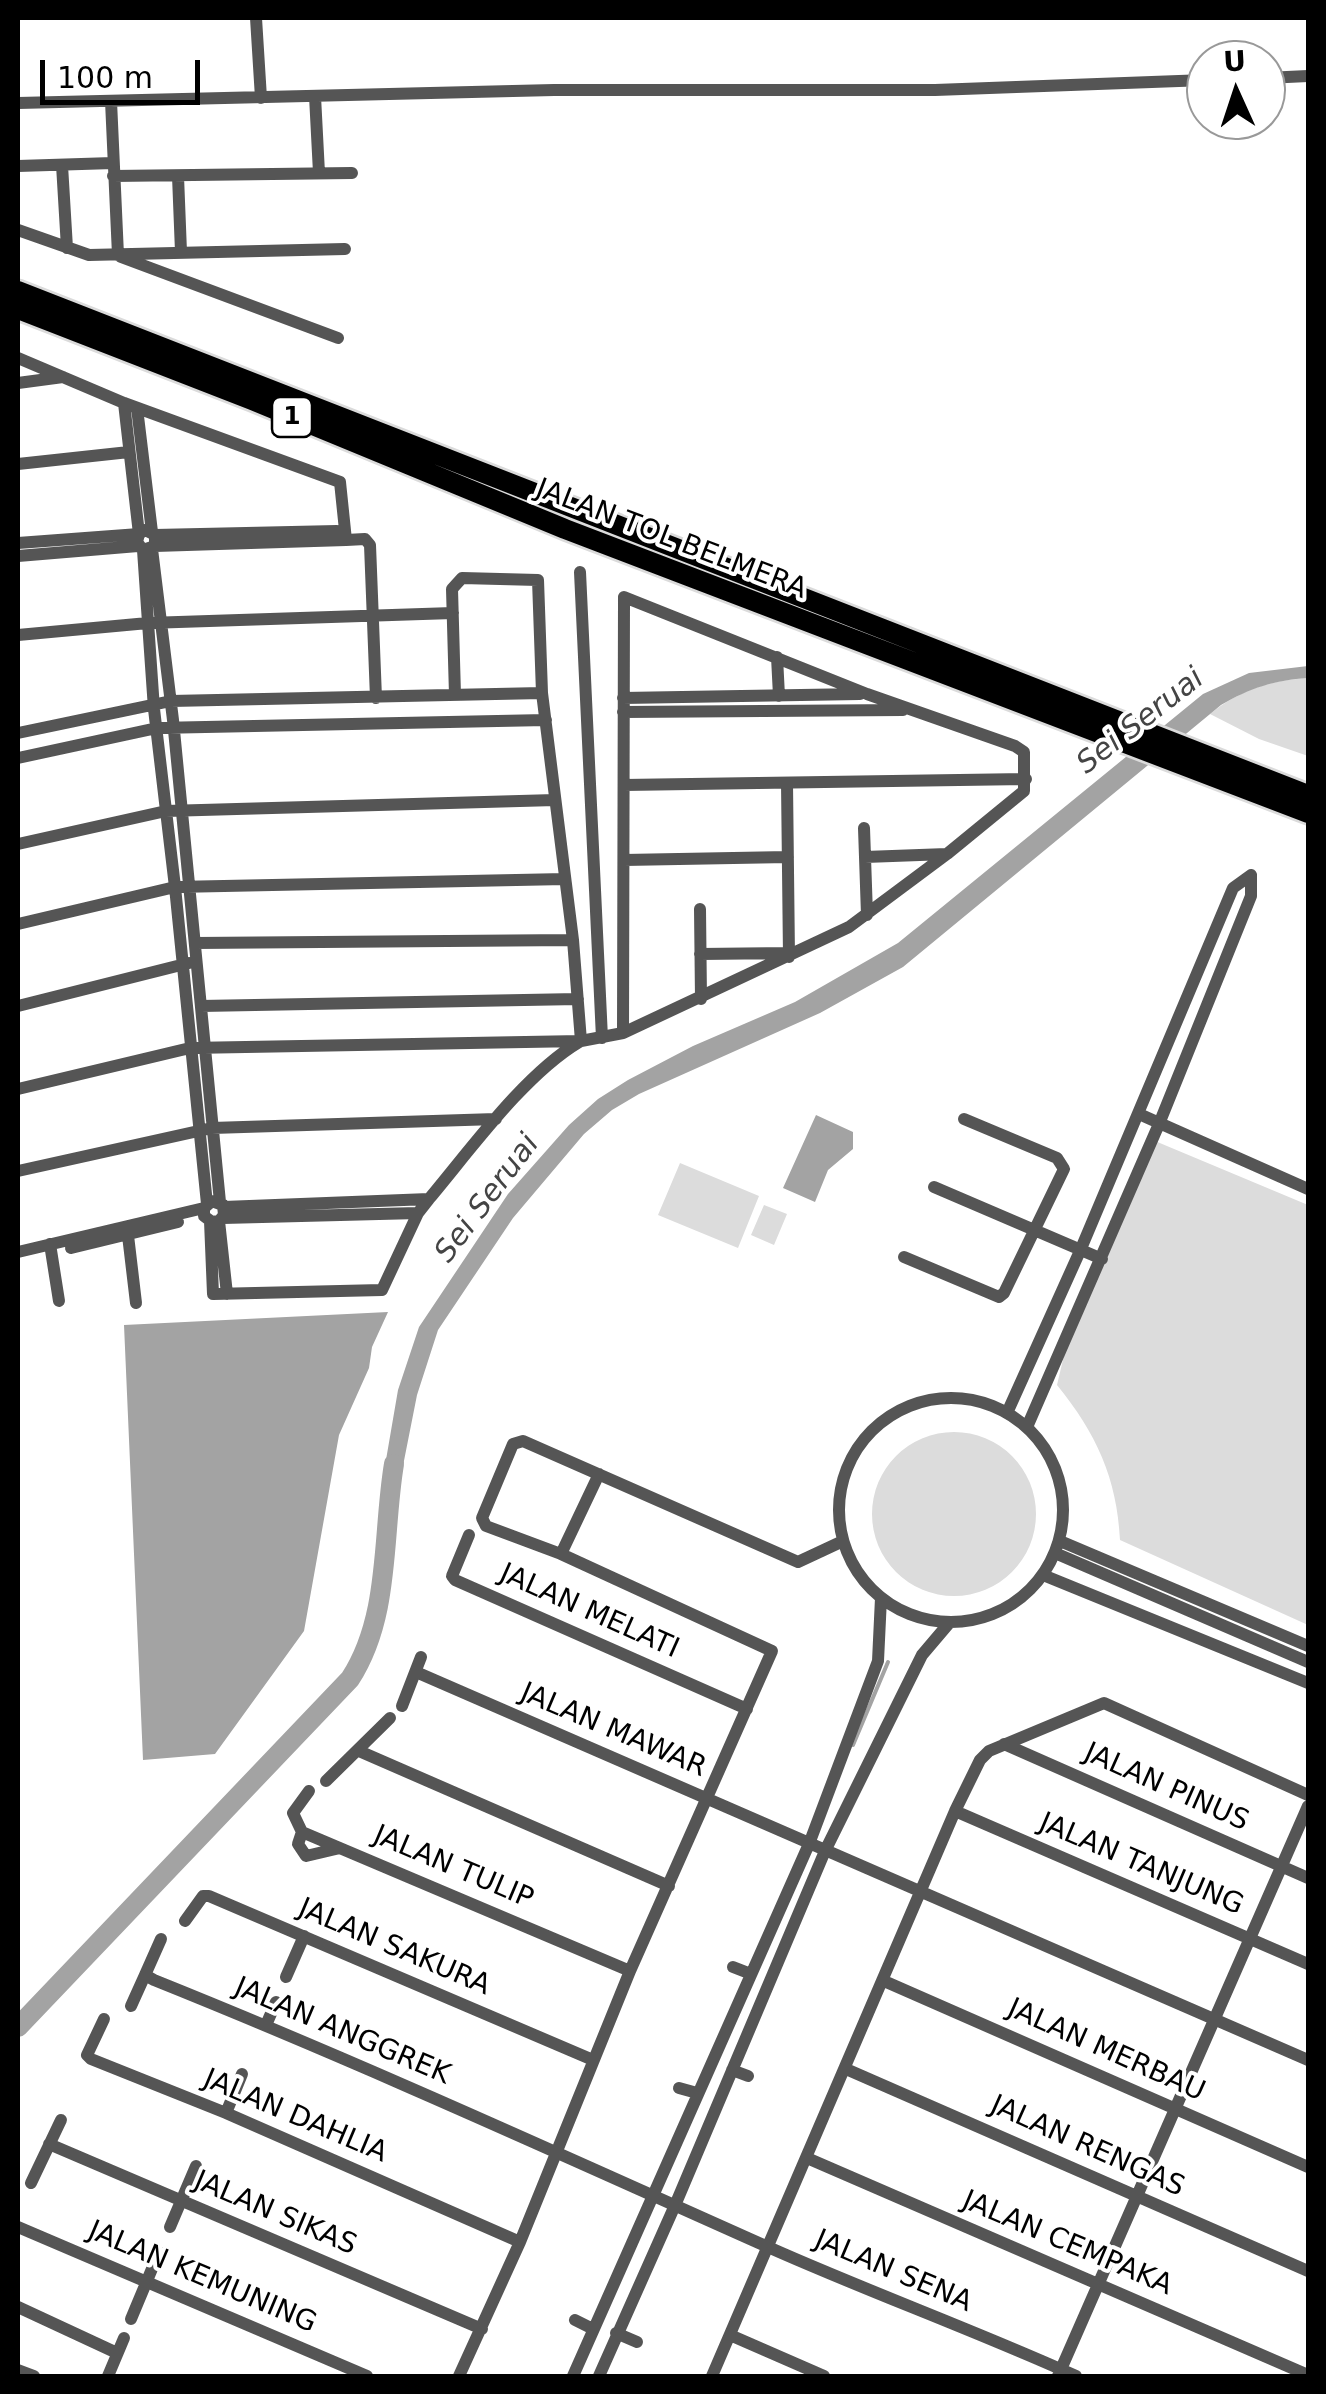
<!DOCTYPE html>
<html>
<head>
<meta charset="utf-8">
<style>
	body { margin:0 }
	#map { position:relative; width:1326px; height:2394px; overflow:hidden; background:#fff; font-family:"DejaVu Sans",sans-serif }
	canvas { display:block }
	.frame { position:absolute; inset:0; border:20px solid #000; pointer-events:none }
	.north { position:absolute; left:1186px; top:40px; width:100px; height:100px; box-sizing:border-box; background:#fff; border:2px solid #999; border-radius:50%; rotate:357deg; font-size:28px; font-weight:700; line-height:40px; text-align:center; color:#000 }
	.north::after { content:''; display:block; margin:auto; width:35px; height:45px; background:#000; clip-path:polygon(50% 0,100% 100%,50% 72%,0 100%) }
	.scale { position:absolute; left:40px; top:60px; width:160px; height:45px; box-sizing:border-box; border:5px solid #000; border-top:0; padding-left:12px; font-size:30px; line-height:35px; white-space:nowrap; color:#000; -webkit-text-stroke:8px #fff; paint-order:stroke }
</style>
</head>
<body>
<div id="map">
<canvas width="1326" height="2394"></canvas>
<div class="frame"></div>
<div class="north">U</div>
<div class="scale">100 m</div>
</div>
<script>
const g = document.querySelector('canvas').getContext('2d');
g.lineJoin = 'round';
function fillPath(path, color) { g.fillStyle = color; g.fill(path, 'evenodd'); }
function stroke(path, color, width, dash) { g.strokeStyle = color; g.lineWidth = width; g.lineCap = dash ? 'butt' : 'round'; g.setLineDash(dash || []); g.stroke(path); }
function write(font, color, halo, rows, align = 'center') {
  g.font = font + ' "DejaVu Sans",sans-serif'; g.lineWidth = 8; g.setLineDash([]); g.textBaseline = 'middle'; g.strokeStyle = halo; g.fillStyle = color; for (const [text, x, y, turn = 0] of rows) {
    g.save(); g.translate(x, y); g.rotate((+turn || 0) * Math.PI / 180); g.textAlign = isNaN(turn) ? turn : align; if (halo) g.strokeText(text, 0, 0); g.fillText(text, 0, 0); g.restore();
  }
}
fillPath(new Path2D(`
	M1308 678V756L1259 739 1210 714C1239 690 1271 680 1308 678Z
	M1155 1141 1308 1205V1625L1120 1540C1117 1478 1096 1433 1057 1385L1065 1351Z
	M680 1163 759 1196 738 1248 658 1215Z
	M764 1205 787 1214 774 1245 751 1235Z
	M872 1514a82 82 0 1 1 164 0a82 82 0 1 1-164 0Z`), '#dcdcdc');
fillPath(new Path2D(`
	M1308 666V678C1275 680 1250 688 1221 705L903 967 820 1013 639 1094 612 1110 584 1134 513 1218 438 1330 417 1395 399 1486 381 1489 398 1390 419 1327 508 1194 569 1125 598 1099 628 1080 693 1046 795 1002 898 943 1203 694 1249 673Z
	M816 1115 853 1132V1149L828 1170 815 1202 783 1188Z
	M388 1312 372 1347 369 1368 339 1435 304 1631 215 1754 143 1760 124 1325Z`), '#a3a3a3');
stroke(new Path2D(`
	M853 1745 888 1662`), '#a3a3a3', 4);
stroke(new Path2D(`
	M18 2027 350 1679C391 1616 382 1535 394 1464`), '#a3a3a3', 20);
const highway = new Path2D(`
	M18 291 1308 795
	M18 309 252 400 565 529 1308 813`);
stroke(highway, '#dbdbdb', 25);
stroke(new Path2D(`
	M256 18 261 98
	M1266 78 1308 76
	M315 96 319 173
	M111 101 118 255
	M18 103 554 90H935L1206 80
	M62 165 67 248
	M18 166 113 163
	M113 176 352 173
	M178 176 181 252
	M18 230 89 255 345 249
	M121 257 338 338
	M18 358 124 403 340 482 346 540 365 539 370 545 376 698
	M18 383 63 377
	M137 408 152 532
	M18 464 129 452
	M155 535 337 531
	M18 543 139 534 145 530 155 535V546L143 550 137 542 139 534 124 403
	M155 546 346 540
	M152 549 173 720 220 1202
	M143 550 154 709 175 887 207 1204
	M18 556 138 546
	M580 572 602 1038
	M18 635 148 623 453 613
	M777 657 779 696
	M455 695 452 589 462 578 538 580 542 693 573 940 581 1041
	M623 698 860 694
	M623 712 903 710
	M18 733 171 701 542 693
	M18 758 157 728 546 720
	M787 783 789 957
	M624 785 1026 779
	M864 828 867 915
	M18 844 166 811 555 800
	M865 857 947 854
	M624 860 788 857
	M700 909 701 999
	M18 924 175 887 565 879
	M195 943 573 940
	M700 954 789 953
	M18 1006 189 963
	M201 1006 578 999
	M18 1089 190 1048 581 1041 623 1033 849 927 947 854 1024 791V752L1015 746 867 694 624 597 623 1033
	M1139 1114 1308 1189
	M18 1171 212 1128 496 1119
	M934 1187 1102 1259
	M224 1207 429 1199
	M223 1218 418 1213
	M210 1221 213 1294 382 1290 418 1213 429 1199C471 1149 524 1075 579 1042
	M219 1221 227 1294
	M127 1227 136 1303
	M50 1244 59 1301
	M71 1248 178 1222
	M18 1252 204 1208 212 1201 223 1205 224 1215 219 1221 212 1222 204 1216V1208
	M904 1257 999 1297 1004 1293 1064 1169 1057 1158 964 1119
	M839 1510a112 112 0 1 1 224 0a112 112 0 1 1-224 0Z
	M1007 1413 1080 1251 1233 888 1251 875
	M1027 1427 1159 1124 1251 896V875
	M469 1535 452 1576 455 1580 747 1709
	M1060 1541 1308 1646
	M1055 1553 1308 1662
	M561 1554 599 1474
	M1043 1575 1308 1683
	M416 1672 1308 2060
	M402 1706 421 1657
	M1004 1744 1308 1878
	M359 1751 669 1886
	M326 1781 390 1718
	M309 1791 293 1813 302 1832 630 1971
	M955 1811 1308 1964
	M302 1832 298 1844 306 1856 340 1848
	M185 1921 203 1896H209L593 2060
	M161 1939 145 1975 154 1980C361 2063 564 2156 768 2247 869 2292 974 2330 1076 2376
	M733 1967 751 1974
	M286 1977 304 1936
	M884 1981 1308 2167
	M131 2006 145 1975
	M104 2019 87 2055 91 2059 226 2113 520 2242
	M266 2025 276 2002
	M846 2069 1308 2271
	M732 2070 748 2076
	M679 2088 697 2093
	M226 2113 242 2074
	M49 2144 482 2329
	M807 2158 1308 2375
	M31 2183 61 2120
	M18 2227 367 2376
	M170 2227 196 2166
	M18 2307 117 2353
	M131 2319 159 2252
	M575 2320 593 2329
	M616 2333 637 2342
	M730 2335 824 2376
	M18 2370 34 2376
	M108 2376 124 2338
	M459 2376 520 2242 630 1971 772 1651 561 1554 486 1526 482 1518 513 1444 523 1441 798 1562 843 1541
	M573 2376 809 1844 878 1661 881 1598
	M599 2376 676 2203 825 1851 922 1655 950 1622
	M712 2376 955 1811 980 1760 989 1751 1104 1703 1308 1795
	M1058 2376 1308 1806`), '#555', 12);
stroke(highway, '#000', 20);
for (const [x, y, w] of [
	[292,417,40]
]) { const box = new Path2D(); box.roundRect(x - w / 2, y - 20, w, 40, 8); g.fillStyle = '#fff'; g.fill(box); stroke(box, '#000', 2.5); }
write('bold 25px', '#000', null, [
	["1",292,417]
]);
write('28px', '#000', '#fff', [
	["JALAN TOL BELMERA",671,540,21],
	["JALAN MELATI",589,1612,24],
	["JALAN MAWAR",613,1731,23],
	["JALAN PINUS",1166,1788,24],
	["JALAN TANJUNG",1141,1865,23],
	["JALAN TULIP",453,1868,23],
	["JALAN SAKURA",394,1948,23],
	["JALAN ANGGREK",342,2032,23],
	["JALAN MERBAU",1106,2051,24],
	["JALAN DAHLIA",295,2117,23],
	["JALAN RENGAS",1087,2147,24],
	["JALAN SIKAS",275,2214,23],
	["JALAN CEMPAKA",1067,2244,23],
	["JALAN SENA",893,2272,23],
	["JALAN KEMUNING",202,2278,23]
]);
write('italic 30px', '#444', '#fff', [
	["Sei Seruai",1141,722,-38],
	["Sei Seruai",488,1199,-53]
]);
</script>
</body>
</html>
